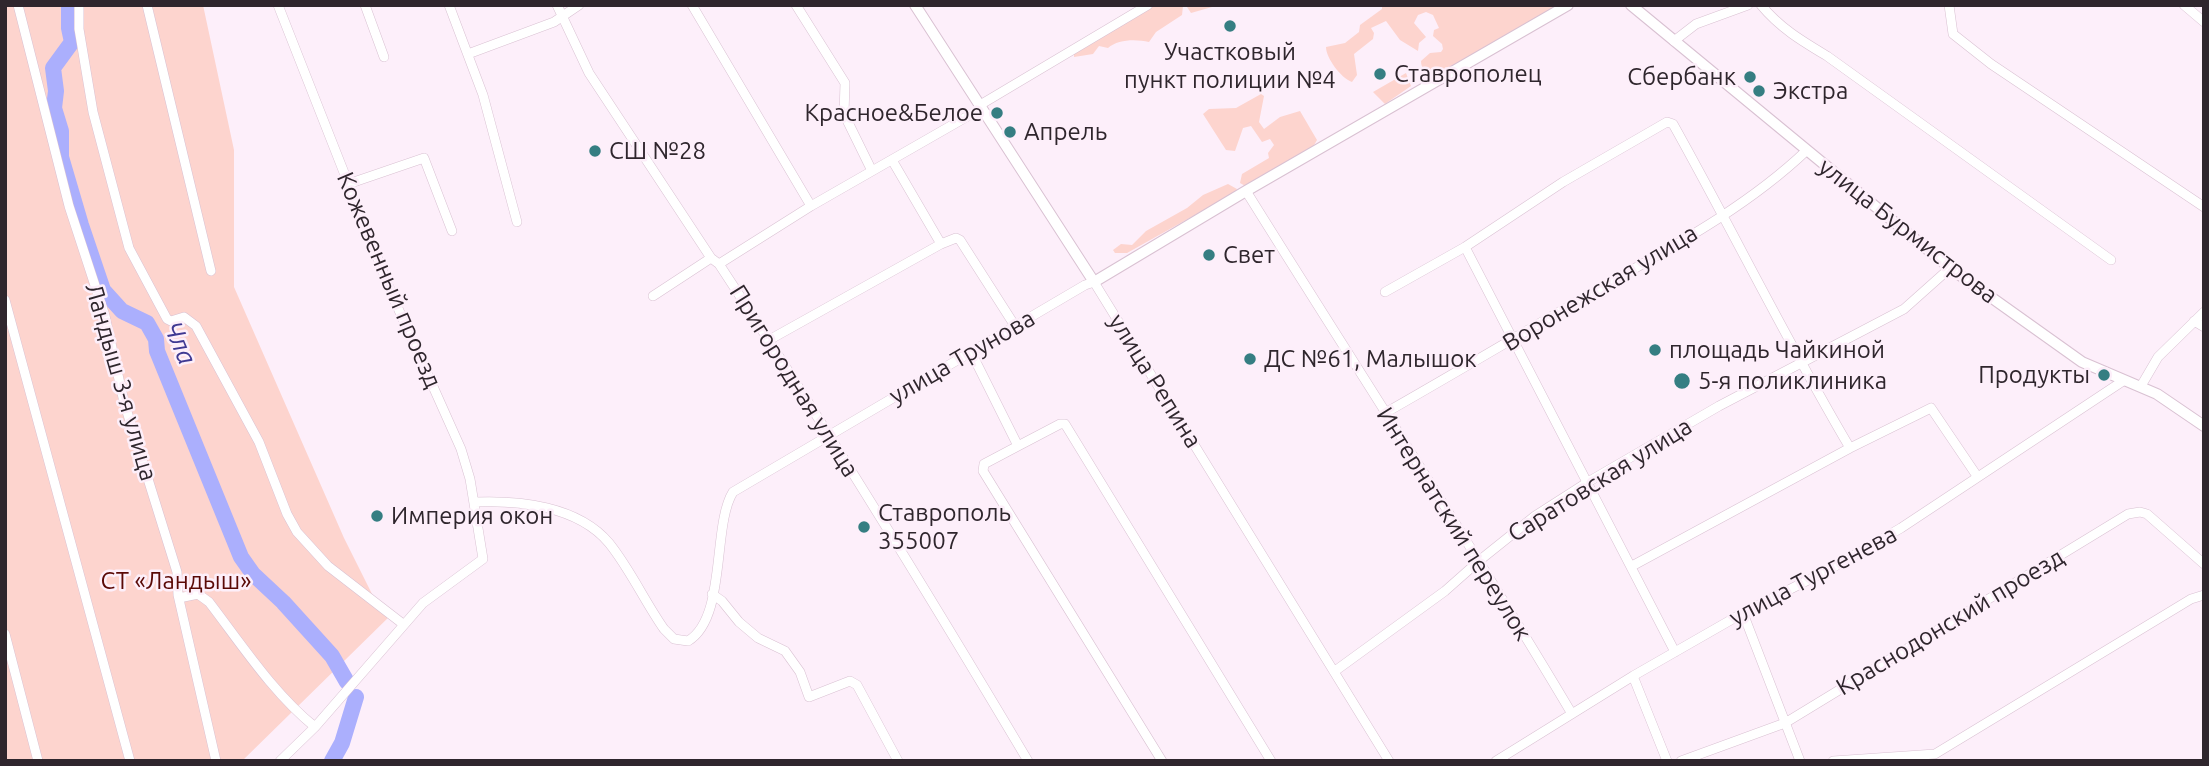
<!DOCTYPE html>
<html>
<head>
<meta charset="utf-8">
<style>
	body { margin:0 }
	#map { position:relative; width:2209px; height:766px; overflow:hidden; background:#fdeffa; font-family:Ubuntu,sans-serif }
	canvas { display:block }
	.frame { position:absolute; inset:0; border:7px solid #2f262d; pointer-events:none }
</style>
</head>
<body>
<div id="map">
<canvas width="2209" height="766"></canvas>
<div class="frame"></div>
</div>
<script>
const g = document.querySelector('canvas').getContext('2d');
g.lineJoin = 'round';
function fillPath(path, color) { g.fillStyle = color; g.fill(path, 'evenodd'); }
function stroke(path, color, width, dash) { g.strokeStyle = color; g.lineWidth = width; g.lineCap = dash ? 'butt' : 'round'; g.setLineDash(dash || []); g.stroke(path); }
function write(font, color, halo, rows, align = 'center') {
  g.font = font + ' Ubuntu,sans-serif'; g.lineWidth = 5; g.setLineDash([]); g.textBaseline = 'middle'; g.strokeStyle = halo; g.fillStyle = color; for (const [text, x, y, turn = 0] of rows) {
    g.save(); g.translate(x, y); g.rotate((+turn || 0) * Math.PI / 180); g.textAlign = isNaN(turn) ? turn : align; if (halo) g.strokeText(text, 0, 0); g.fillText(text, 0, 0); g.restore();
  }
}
fillPath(new Path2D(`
	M5 5H203L234 150V287L344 538 373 596 393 613 242 761H5Z
	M1156 5H1219L1191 13 1187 7 1183 6 1182 15 1156 32 1149 42C1136 39 1118 39 1108 48L1099 46 1093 54 1074 57V52Z
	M1382 5H1559L1433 79C1426 76 1421 68 1421 61L1430 53 1441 52 1443 49 1442 44 1433 36 1434 30 1439 28 1433 15 1426 12 1418 15 1414 23 1426 37 1419 43 1418 51 1400 40 1386 21 1371 28 1374 33 1373 39 1354 54 1357 75 1352 82C1341 78 1326 58 1326 47L1345 43 1359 32 1360 25 1382 9Z
	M1406 73 1411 86 1385 104 1373 92Z
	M1261 94 1264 96 1259 122 1264 129 1280 117 1300 111 1317 140 1313 147 1247 187 1240 183 1242 174 1269 158 1268 153 1274 145 1270 139 1262 142 1251 126 1243 128 1235 151 1226 150 1203 114 1209 109 1236 108Z
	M1228 184 1237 189 1236 192 1127 253H1115L1113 250 1121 244 1132 245 1146 231 1187 208 1203 195Z`), '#fdd4ce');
stroke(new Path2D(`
	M69 5V28L72 42 53 68 56 91 54 108 61 131V157L81 225 103 290 122 311 147 323 156 339 157 351 241 557 253 574 283 602 332 656 347 682
	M332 761 342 743 356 697`), '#abaffd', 16);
const minor = new Path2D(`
	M18 5 69 206 105 316 124 402 177 572 178 595 216 761
	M79 5V29L93 112 129 248 167 319 171 321 184 317 196 326 259 442 287 514 297 532 328 566 403 624
	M147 5 211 271
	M278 5 393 297 461 449 470 479 483 559 423 603 315 727 280 761
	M365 5 384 57
	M449 5 483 95 517 222
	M557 5 589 73 711 258 719 264C826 427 928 593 1028 761
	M692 5 811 206
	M796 5 845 83 844 114 872 171
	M1761 5C1780 28 1802 41 1827 56L2111 260
	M1949 5 1953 34 1991 64 2204 207
	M2184 5 2204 22
	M1674 41 1696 24 1748 5
	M468 54 554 22 579 5
	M980 105 1148 5
	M892 160 941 244
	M348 184 424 158 452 231
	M1246 191C1355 366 1467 537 1572 714
	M1465 247 1675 652
	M719 264 811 206 982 108
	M1385 292 1465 247 1563 182 1667 122 1673 124C1733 231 1787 342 1850 448
	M653 296 711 258
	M5 300 130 761
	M2194 321 2204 327
	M769 340 941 244 956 238 960 240 1015 326
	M971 352 1018 446 1060 424H1065L1271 761
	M2141 386 2158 357 2204 312
	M1385 413C1457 372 1529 329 1602 287 1672 247 1747 207 1806 151
	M1018 446 984 464 983 471 1162 761
	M474 502C519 500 578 506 609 543 630 569 645 602 664 629L674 639 688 641C727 618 712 525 733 492L1085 285 1094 282 1389 761
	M1632 566 1850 448 1931 408 1977 476
	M712 594 722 601 739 622 758 638 785 651 800 672 809 697 850 681 857 685 898 761
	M179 598 198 594 209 602C242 645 273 693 315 727
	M1743 613 1800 761
	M5 634 38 761
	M1335 671 1445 591 1480 560 1535 516 1588 482 1719 406 1904 309 1950 268
	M1633 676 1667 761
	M1496 761 1633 676 1743 613 1832 568 1901 528 2123 381
	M1681 761 1785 723 2128 514 2140 512 2147 514 2204 564
	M1833 761 1935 754 2191 599 2204 595`);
const tertiary = new Path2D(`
	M915 5 1094 282 1246 191 1568 5
	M1631 5 1950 268 2082 362 2157 394 2204 426`);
stroke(minor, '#d9c1d2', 10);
stroke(tertiary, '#d9c1d2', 12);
stroke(minor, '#fff', 9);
stroke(tertiary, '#fff', 10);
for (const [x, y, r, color] of [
	[1230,26,7,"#357e82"],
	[1380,74,7,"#357e82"],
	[1750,77,7,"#357e82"],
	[1759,91,7,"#357e82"],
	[997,113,7,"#357e82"],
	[1010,132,7,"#357e82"],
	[595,151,7,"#357e82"],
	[1209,255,7,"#357e82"],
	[1655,350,7,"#357e82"],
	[1250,359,7,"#357e82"],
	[2104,375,7,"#357e82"],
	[1682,381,9,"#357e82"],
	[377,516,7,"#357e82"],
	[864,527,7,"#357e82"]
]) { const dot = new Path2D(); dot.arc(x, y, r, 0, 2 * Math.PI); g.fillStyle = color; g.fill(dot); stroke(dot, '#fdeffa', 2.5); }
write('24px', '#2f262d', '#fdeffa', [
	["Участковый",1230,52,"center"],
	["пункт полиции №4",1230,80,"center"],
	["Ставрополец",1394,74],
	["Сбербанк",1736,77,"right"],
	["Экстра",1773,91],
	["Красное&Белое",983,113,"right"],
	["Апрель",1024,132],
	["СШ №28",609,151],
	["Свет",1223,255],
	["площадь Чайкиной",1669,350],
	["ДС №61, Малышок",1264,359],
	["Продукты",2090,375,"right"],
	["5-я поликлиника",1698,381],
	["Ставрополь",878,513],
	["355007",878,541],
	["Империя окон",391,516]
], 'left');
write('24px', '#2f262d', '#fdeffa', [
	["улица Бурмистрова",1908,231,38],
	["Кожевенный проезд",389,280,67],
	["Воронежская улица",1600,288,-31],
	["улица Трунова",962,357,-30],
	["Пригородная улица",794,381,58],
	["улица Репина",1155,381,58],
	["Ландыш 3-я улица",121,382,74],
	["Саратовская улица",1600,480,-32],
	["Интернатский переулок",1454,524,58],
	["улица Тургенева",1813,576,-28],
	["Краснодонский проезд",1950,622,-31]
]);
write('24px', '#5a0906', '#fdeffa', [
	["СТ «Ландыш»",176,581]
]);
write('italic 26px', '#3f3992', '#fdeffa', [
	["Чла",180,343,67]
]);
</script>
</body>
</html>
